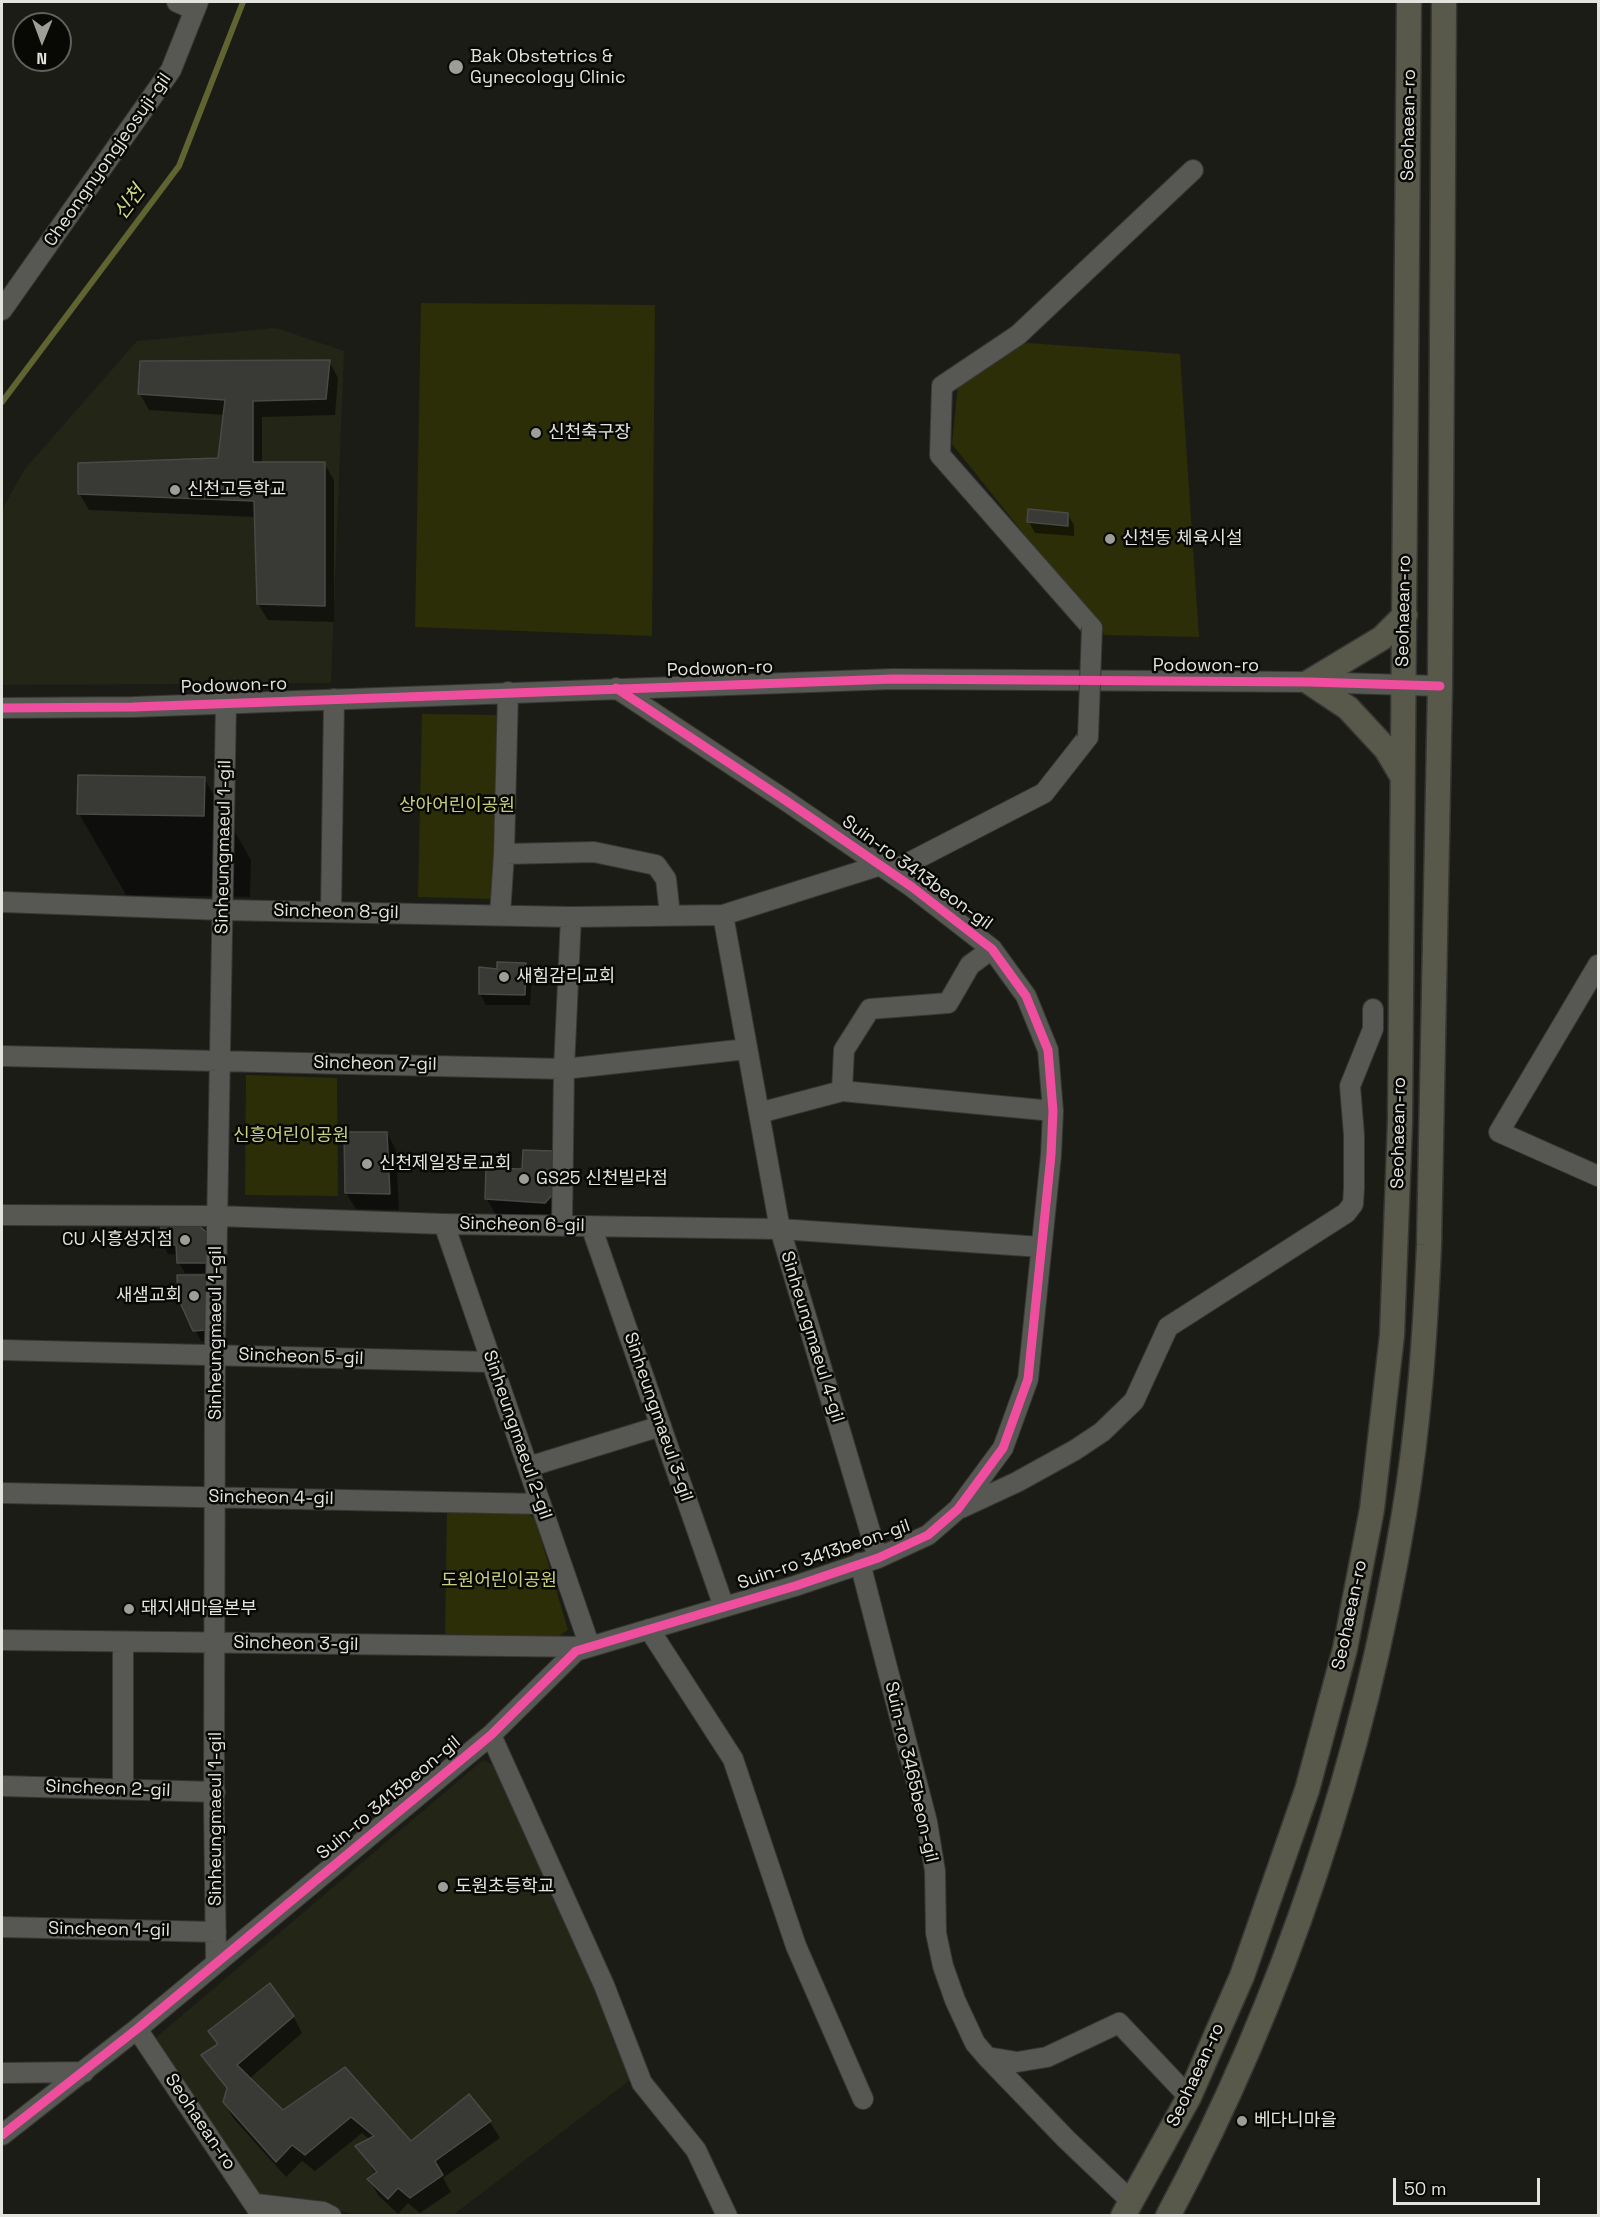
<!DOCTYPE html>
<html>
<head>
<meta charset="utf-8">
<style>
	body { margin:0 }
	#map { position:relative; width:1600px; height:2217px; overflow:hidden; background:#1c1c17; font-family:"Space Grotesk",sans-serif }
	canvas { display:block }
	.frame { position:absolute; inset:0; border:3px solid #e3e4de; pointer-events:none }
	.north { position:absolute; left:12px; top:12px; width:60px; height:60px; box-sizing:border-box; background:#080805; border:2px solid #60605c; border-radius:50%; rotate:181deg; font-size:16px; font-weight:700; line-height:24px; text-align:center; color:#e3e4de }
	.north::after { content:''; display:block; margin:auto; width:21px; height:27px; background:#9d9e98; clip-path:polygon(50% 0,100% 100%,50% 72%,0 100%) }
	.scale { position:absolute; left:1393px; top:2178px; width:147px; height:27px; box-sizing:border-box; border:3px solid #e3e4de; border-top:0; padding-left:8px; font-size:18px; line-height:21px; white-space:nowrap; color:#e3e4de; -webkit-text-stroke:4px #080805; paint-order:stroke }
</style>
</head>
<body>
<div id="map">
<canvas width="1600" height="2217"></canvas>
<div class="frame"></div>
<div class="north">N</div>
<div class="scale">50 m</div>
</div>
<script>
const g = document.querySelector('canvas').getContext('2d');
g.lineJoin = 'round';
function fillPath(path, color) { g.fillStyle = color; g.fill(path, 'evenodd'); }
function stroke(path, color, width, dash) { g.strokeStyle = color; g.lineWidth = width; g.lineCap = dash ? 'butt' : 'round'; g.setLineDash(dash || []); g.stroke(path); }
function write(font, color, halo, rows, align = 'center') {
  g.font = font + ' "Space Grotesk","Noto Sans KR",sans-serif'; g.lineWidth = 5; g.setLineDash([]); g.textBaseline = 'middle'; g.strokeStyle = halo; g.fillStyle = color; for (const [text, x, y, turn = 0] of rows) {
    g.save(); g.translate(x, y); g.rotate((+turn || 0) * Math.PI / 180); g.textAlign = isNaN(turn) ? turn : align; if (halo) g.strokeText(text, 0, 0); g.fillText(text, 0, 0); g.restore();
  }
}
fillPath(new Path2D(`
	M276 328 344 351 331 683 2 685V510L24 470 137 341Z
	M483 1760 503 1770 634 2077 453 2215H354L326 2205 259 2197 146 2046Z`), '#232517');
fillPath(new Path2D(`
	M421 303 655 305 652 636 415 627Z
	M1028 343 1180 354 1199 637 1105 635 952 444 958 384 1004 350Z
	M422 714 497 715 492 899 418 897Z
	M246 1075 337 1078 338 1196 245 1195Z
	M519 1508 535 1519 568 1630 556 1638 445 1634 447 1510Z`), '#2c2e08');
fillPath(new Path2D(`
	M329 361 338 378 335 415 262 417V463H324L334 480V622L268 620 258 604 256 517 89 510 79 493 220 460 225 415 149 410 140 394Z
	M1067 514 1074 525V536L1035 533 1029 522Z
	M204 778 251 860 250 897 126 895 79 814Z
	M525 965 532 975 530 1005H486L480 994 498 970Z
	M387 1133 396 1150 399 1210 356 1209 346 1193Z
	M553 1153 555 1219 496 1215 486 1198 523 1170Z
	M206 1234 212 1245 211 1273H185L178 1262V1255L168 1254 162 1243Z
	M179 1276 211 1341H201L195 1330Z
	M293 2016 302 2033 249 2079 283 2112 345 2069 411 2143 469 2096 490 2122 500 2138 443 2178 451 2192 420 2213 408 2203 398 2214 378 2195 369 2179 376 2174 357 2147 370 2140 362 2133 315 2171 302 2161 286 2177 234 2119 224 2102 228 2091 203 2055 219 2045 210 2031Z`), '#0007');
stroke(new Path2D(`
	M2 402 179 166 243 2`), '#5f6431', 6);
const building = new Path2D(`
	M330 360 326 399 253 401V462H325V606L257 604 254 501 78 494V463L218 458 225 400 138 394 140 361Z
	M1028 509 1068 513V526L1027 522Z
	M78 775 205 777 204 816 77 814Z
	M497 962 526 963 525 995 479 994V967L497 969Z
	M344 1132H387L390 1194 345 1193Z
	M523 1150 554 1151V1193L545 1203 485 1199 486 1168 522 1169Z
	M161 1223H196L207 1233 206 1263H177L176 1245 161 1244Z
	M177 1275H207L206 1330 193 1331 178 1298Z
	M270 1983 294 2016 237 2065 283 2110 345 2067 411 2141 469 2094 491 2121 435 2161 443 2175 410 2198 398 2188 388 2199 367 2179 377 2172 355 2146 374 2136 351 2117 305 2155 292 2145 276 2162 223 2102 227 2088 201 2055 218 2044 208 2031Z`);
fillPath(building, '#393936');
stroke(building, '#494946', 1.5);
const minor = new Path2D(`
	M177 2 195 10
	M2 310 171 70 198 2
	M1092 628 940 455 942 386 1018 335 1193 170
	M2 708 133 707 893 679 1309 682 1440 686
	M504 854 594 852 656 865 666 879 670 915
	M891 872 1044 793 1088 737
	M2 902 223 910 571 917 723 915 881 865
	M331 912 334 699
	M500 915 504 854 508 692
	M723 915 780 1229 878 1558
	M1598 965 1499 1132 1598 1176
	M2 1056 564 1069 747 1049
	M842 1091 1053 1111
	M759 1113 842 1091 844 1050 870 1009 948 1003 970 965 992 949
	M2 1215 217 1216 444 1224 780 1229 1041 1247
	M562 1225 564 1069 571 917
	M591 1226 724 1607
	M2 1350 492 1362
	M528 1467 661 1426
	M2 1493 541 1504
	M961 1508 1017 1482 1075 1450 1102 1432 1134 1401 1168 1327 1346 1213 1353 1204 1354 1188V1135L1350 1086 1373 1029V1009
	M860 1563 927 1822 935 1871 936 1933 943 1966 955 2000 975 2043 987 2057 1066 2139 1131 2201
	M649 1629 733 1759 796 1946 863 2099
	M2 1640 590 1647 444 1224
	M491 1735 604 1985 642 2083 696 2150 727 2216
	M2 1786 215 1792
	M123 1789V1643
	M2 1927 216 1932
	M216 1963 214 1804 215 1343 226 703
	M137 2029 262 2216
	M987 2057 1017 2062 1047 2057 1119 2023 1189 2097
	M2 2073 84 2072
	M2 2135 137 2029 491 1735 576 1651 795 1586 878 1558 928 1535 958 1509 1003 1448 1028 1379 1051 1155 1053 1111 1048 1050 1026 996 992 949 912 887 785 800 616 688
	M256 2204 323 2212 331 2216`);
const major = new Path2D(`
	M1402 776 1386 749 1348 708 1309 682 1382 638 1405 615
	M1123 2216 1189 2097 1242 1976 1307 1790 1345 1649 1372 1509 1392 1335 1400 1122 1409 2
	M1168 2216C1285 1998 1364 1757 1404 1514 1419 1425 1425 1335 1429 1245L1440 686 1444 2`);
stroke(minor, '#363633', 22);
stroke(major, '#363633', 27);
stroke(minor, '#575753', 20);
stroke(major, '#58584b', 24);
const minorBridge = new Path2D(`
	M1088 737 1092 628`);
stroke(minorBridge, '#363633', 22, []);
stroke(minorBridge, '#575753', 20);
stroke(new Path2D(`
	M2 708 133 707 893 679 1309 682 1440 686
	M2 2135 137 2029 491 1735 576 1651 795 1586 878 1558 928 1535 958 1509 1003 1448 1028 1379 1051 1155 1053 1111 1048 1050 1026 996 992 949 912 887 785 800 616 688`), '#ef4d9e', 9);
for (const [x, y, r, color] of [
	[456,67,8,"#9d9e98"],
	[536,433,6,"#9d9e98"],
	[175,490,6,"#9d9e98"],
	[1110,539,6,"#9d9e98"],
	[504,977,6,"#9d9e98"],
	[367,1164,6,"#9d9e98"],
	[524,1179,6,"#9d9e98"],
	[185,1240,6,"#9d9e98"],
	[194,1296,6,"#9d9e98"],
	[129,1609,6,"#9d9e98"],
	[443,1887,6,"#9d9e98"],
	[1242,2121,6,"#9d9e98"]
]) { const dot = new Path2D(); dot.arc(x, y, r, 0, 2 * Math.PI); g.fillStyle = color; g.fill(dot); stroke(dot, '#080805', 2); }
write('18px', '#e3e4de', '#080805', [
	["Bak Obstetrics &",470,57],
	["Gynecology Clinic",470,78],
	["신천축구장",548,433],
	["신천고등학교",187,490],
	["신천동 체육시설",1122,539],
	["새힘감리교회",516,977],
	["신천제일장로교회",379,1164],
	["GS25 신천빌라점",536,1179],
	["CU 시흥성지점",173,1240,"right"],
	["새샘교회",182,1296,"right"],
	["돼지새마을본부",141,1609],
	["도원초등학교",455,1887],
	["베다니마을",1254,2121]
], 'left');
write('18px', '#e3e4de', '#080805', [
	["Seohaean-ro",1409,125,-89],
	["Cheongnyongjeosuji-gil",108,160,-55],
	["Seohaean-ro",1404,611,-89],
	["Podowon-ro",1206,666],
	["Podowon-ro",720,669,-2],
	["Podowon-ro",234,686,-2],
	["Sinheungmaeul 1-gil",224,847,-89],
	["Suin-ro 3413beon-gil",917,873,36],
	["Sincheon 8-gil",336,912,1],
	["Sincheon 7-gil",375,1064,1],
	["Seohaean-ro",1399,1133,-89],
	["Sincheon 6-gil",522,1225,1],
	["Sinheungmaeul 1-gil",216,1333,-90],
	["Sinheungmaeul 4-gil",812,1337,73],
	["Sincheon 5-gil",301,1357,2],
	["Sinheungmaeul 3-gil",658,1417,71],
	["Sinheungmaeul 2-gil",517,1435,71],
	["Sincheon 4-gil",271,1498,1],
	["Suin-ro 3413beon-gil",824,1555,-19],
	["Seohaean-ro",1350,1615,-78],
	["Sincheon 3-gil",296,1644,1],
	["Suin-ro 3465beon-gil",911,1772,77],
	["Sincheon 2-gil",108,1789,2],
	["Suin-ro 3413beon-gil",389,1798,-40],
	["Sinheungmaeul 1-gil",216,1819,-90],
	["Sincheon 1-gil",109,1930,1],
	["Seohaean-ro",1196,2075,-65],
	["Seohaean-ro",200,2122,56]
]);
write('18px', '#c7d07c', '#080805', [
	["상아어린이공원",457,806],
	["신흥어린이공원",291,1136],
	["도원어린이공원",499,1581]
]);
write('italic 20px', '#d0d985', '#080805', [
	["신천",130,203,-53]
]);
</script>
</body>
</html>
